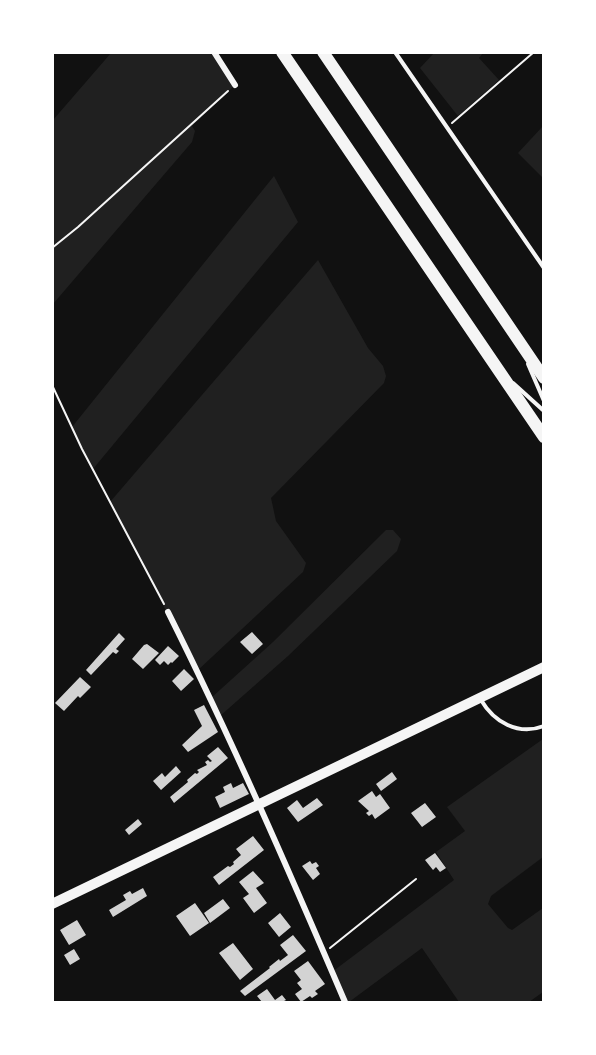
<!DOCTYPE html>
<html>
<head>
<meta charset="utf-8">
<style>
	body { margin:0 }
	#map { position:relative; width:596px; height:1055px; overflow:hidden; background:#111; font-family:Figtree,sans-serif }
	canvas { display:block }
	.frame { position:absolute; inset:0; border:54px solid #fff; pointer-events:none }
</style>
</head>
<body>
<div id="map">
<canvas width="596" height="1055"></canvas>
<div class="frame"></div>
</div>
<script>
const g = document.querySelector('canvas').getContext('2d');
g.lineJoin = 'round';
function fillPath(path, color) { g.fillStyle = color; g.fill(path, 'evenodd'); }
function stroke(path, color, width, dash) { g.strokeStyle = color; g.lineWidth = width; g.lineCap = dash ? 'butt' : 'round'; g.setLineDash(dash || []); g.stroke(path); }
fillPath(new Path2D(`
	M111 53H214L235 85 192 126 195 131 192 142 53 304V120Z
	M434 53H483L479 58 499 80 458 116 420 68Z
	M543 126V178L518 153Z
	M274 176 298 222 93 469 72 427Z
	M318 260 368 348 383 366 386 376 384 383 271 498 276 521 306 563 303 572 197 671 110 502Z
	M386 530H393L401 539 397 551 288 656 220 716 211 698 273 642Z
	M543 739V857L491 896 488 904 508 928 512 930 543 908V992L529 1002H459L422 948 349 1002H345L332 972 454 880 436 852 465 831 447 807Z`), '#202020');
fillPath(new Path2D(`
	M252 632 263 644 252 654 240 642Z
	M119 633 125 639 116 649 119 651 116 654 113 652 91 675 86 670Z
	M147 644 159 653 143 669 132 659 144 645Z
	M168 646 179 656 172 663 171 662 168 665 164 661 160 665 155 660Z
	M184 669 194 679 181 691 172 681Z
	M80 677 91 687 80 698 78 696 64 711 55 703Z
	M204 705 218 732 188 752 182 745 202 726 194 710Z
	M218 747 228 758 174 803 170 797 188 782 187 780 195 773 197 774 199 772 197 770 207 765 205 762 208 760 210 762 212 761 207 756Z
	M176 766 181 772 161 790 153 781 162 773 165 777Z
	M392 772 397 779 381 791 376 784Z
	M231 783 233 788 243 783 249 794 220 808 215 797 225 792 223 787Z
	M372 791 376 797 380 794 390 808 375 819 372 814 369 816 366 813 369 811 358 801Z
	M317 798 323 805 298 822 287 808 297 800 303 808Z
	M425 803 436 817 422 827 411 813Z
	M138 819 142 824 129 835 125 830Z
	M253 836 264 850 219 885 213 877 228 866 230 867 234 864 233 862 241 855 236 849Z
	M435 853 446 868 440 872 436 867 433 870 425 860Z
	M310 861 312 864 316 862 319 866 316 868 320 874 313 880 302 866Z
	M253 871 264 883 256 888 267 903 254 913 243 898 249 894 239 882Z
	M143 888 147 896 113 917 109 910 126 900 123 895 130 891 132 894Z
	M223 899 230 908 210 923 204 913Z
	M195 903 209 923 190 936 176 916Z
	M280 913 291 927 279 937 268 923Z
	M77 920 86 935 69 945 60 930Z
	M293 935 306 951 245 996 240 991 270 968 269 967 279 959 280 961 288 955 280 945Z
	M233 943 253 969 240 980 219 953Z
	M74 949 80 959 70 965 64 955Z
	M308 961 325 984 315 991 318 994 312 998 310 996 301 1002 295 994 302 989 297 983 301 980 294 971Z
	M267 989 275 1000 282 995 286 1000 282 1002H262L257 996Z`), '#d3d3d3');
stroke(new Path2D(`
	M452 123 534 52
	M52 248 78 227 228 91
	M52 385 82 449 164 604
	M330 948 416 879`), '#f5f5f5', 2);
stroke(new Path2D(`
	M395 52 544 268
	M528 364 544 401
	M513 383 544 411
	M481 700C494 722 518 736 544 726`), '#f5f5f5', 4);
stroke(new Path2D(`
	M214 52 235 85
	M168 612C232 740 289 871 345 1002`), '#f5f5f5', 6);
stroke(new Path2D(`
	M52 904 544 667`), '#f5f5f5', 10);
stroke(new Path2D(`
	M282 52 544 437
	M323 52 544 378`), '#f5f5f5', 12);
</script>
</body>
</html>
